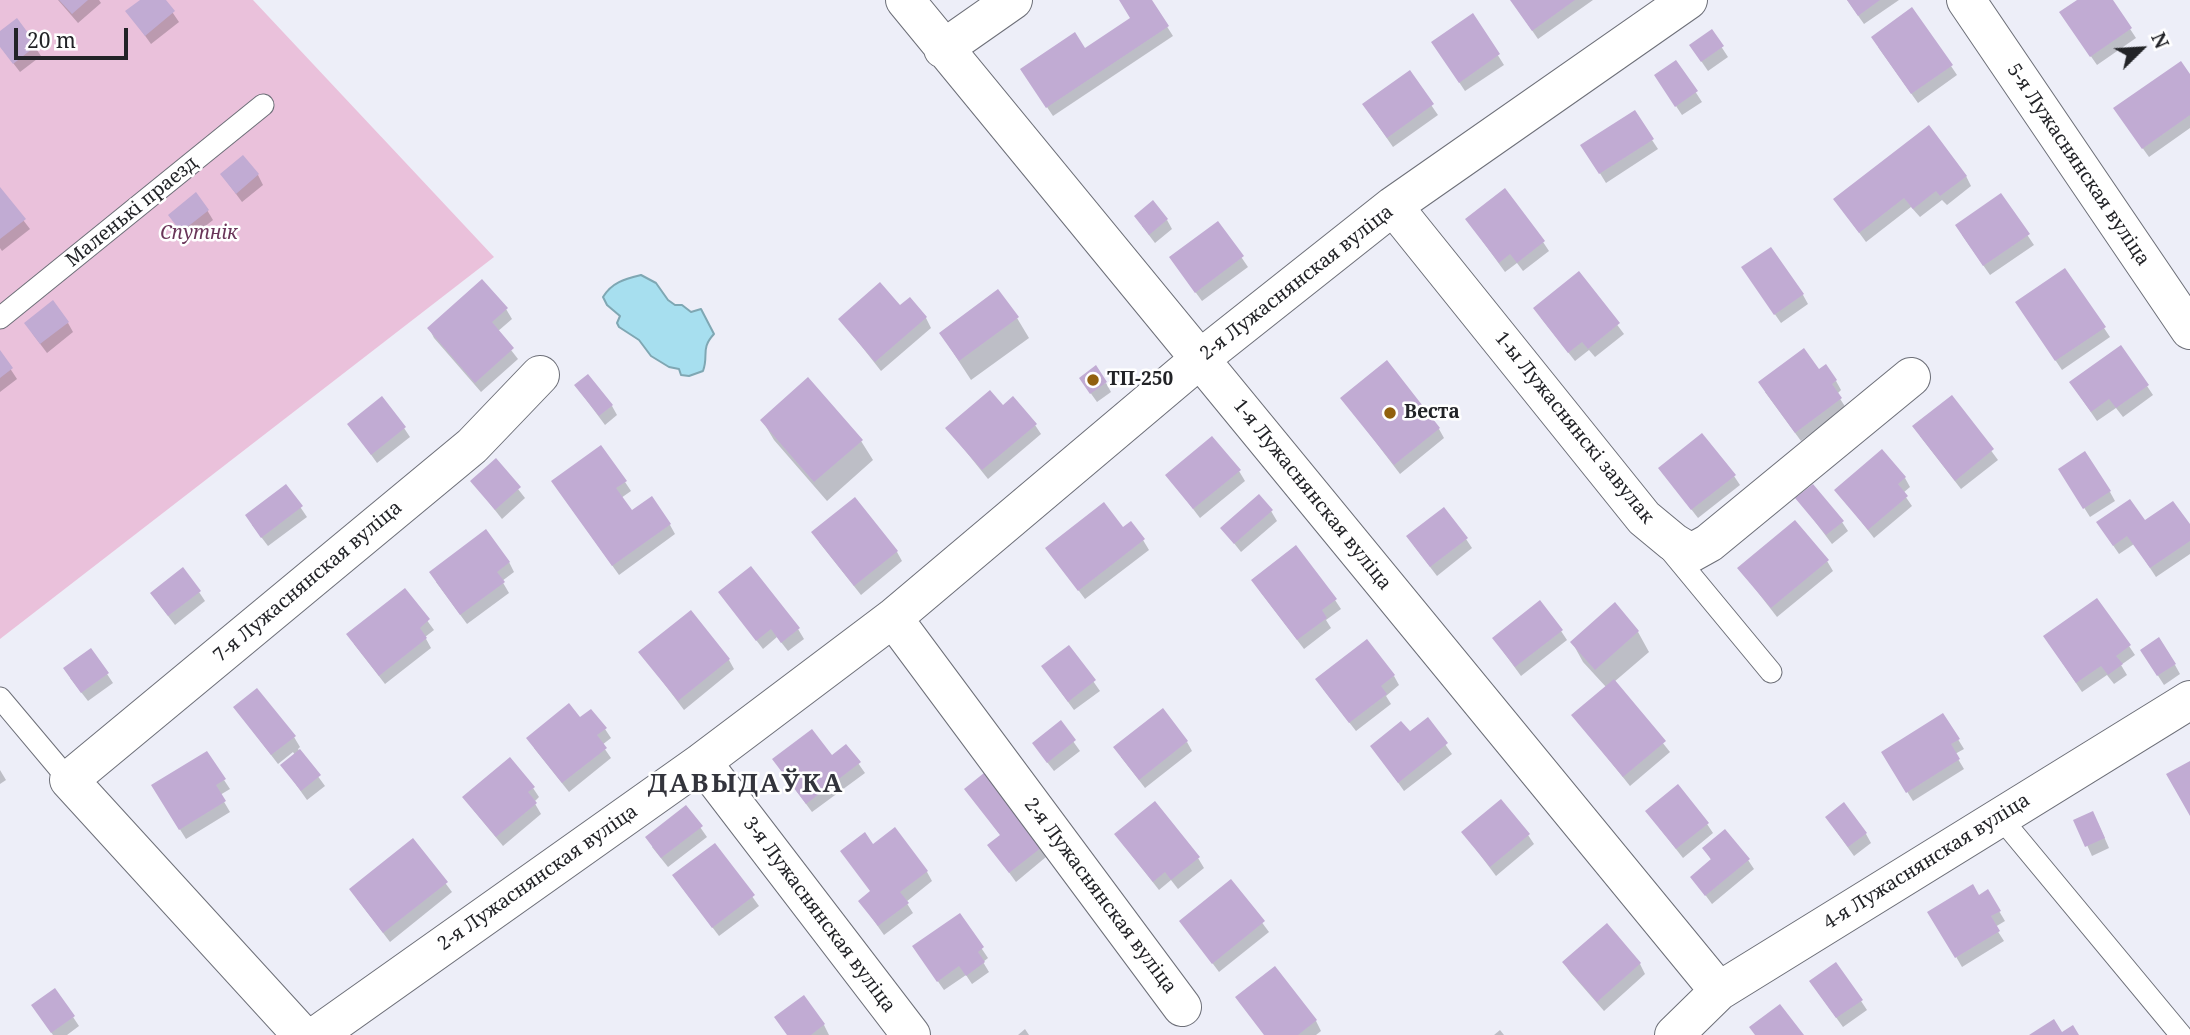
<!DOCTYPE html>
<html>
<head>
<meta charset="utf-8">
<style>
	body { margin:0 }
	#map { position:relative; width:2190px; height:1035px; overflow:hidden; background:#edeef8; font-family:"Noto Serif",serif }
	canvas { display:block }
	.north { position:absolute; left:2106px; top:14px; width:70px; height:70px; -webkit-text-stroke:5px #fff; paint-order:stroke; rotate:66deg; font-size:19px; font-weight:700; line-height:28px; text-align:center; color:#222327 }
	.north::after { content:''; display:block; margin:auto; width:24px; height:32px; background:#222327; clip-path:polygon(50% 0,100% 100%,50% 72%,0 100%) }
	.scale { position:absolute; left:14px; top:28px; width:114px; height:32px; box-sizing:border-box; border:4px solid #222327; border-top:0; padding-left:9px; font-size:21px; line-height:24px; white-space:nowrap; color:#222327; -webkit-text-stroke:5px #fff; paint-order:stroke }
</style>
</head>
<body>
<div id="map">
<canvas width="2190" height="1035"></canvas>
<div class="north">N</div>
<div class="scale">20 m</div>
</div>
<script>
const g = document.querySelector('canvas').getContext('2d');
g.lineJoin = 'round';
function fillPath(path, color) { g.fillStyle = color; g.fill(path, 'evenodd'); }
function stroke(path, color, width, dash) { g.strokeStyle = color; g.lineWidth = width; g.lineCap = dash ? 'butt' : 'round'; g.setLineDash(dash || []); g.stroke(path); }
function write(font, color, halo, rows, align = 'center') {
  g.font = font + ' "Noto Serif",serif'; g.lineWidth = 5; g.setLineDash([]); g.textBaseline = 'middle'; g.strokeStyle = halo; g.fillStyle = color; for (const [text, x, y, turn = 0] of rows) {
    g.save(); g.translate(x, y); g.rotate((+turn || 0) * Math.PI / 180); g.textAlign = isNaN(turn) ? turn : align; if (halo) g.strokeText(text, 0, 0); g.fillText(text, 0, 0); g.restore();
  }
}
fillPath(new Path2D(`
	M0 0H253L494 257 0 639Z`), '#eac1db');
const water = new Path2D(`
	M641 275 656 283 668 300 675 305H682L691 312 701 309 714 334C700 349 709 355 703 371L689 376 681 375 679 369 669 367 651 356 639 340 619 327 617 323 620 316 607 305 603 297C612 282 625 279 641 275Z`);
fillPath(water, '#a7dfef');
stroke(water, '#7fa7b3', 2);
fillPath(new Path2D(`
	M58 0H99L101 3 78 23Z
	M143 0H164L179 22 151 44 128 12Z
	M1120 0H1150L1173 36 1053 116 1028 79 1085 50 1132 19Z
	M1511 0H1593L1538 39Z
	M1847 0H1899L1864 24Z
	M2080 0H2111L2136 38 2097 65 2067 22Z
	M1473 16 1504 65 1465 91 1439 52Z
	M17 20 41 56 20 72 0 46V33Z
	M1711 31 1728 57 1708 71 1697 55Z
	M1878 47 1951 66 1957 75 1918 103Z
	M1676 62 1702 102 1682 115 1662 85Z
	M1409 73 1438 115 1393 147 1370 114Z
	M2190 77V128L2149 157 2121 118Z
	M1652 140 1658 149 1606 183 1583 146Z
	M222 175H258L263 185 242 202Z
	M1966 176 1971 186 1947 205 1942 200 1920 217 1911 207 1866 242 1835 200Z
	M0 190 30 229 2 251 0 248Z
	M2001 196 2034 245 1990 275 1962 235Z
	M207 210 213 220 188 240 176 225Z
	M1167 220 1172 229 1155 243 1142 226Z
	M1218 223 1248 267 1202 301 1177 267Z
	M1473 228 1543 242 1549 251 1523 271 1517 263 1505 272Z
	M1579 274 1624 334 1595 357 1589 350 1575 361 1541 318Z
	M1749 277 1803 295 1808 304 1781 323Z
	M900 308 926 318 931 328 881 371 840 319Z
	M506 309 512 319 497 332 518 359 481 392 434 338 429 328Z
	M2023 312 2104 328 2110 337 2062 370Z
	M1017 318 1029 338 971 380 941 334Z
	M68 323 73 332 47 353 32 333Z
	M0 353 17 379 0 392Z
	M1836 381 1841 390 1837 394 1846 408 1801 441 1765 392Z
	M1106 383 1111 392 1097 402 1087 388Z
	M576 386 612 406 617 415 605 425Z
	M2147 386 2153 395 2123 417 2116 408 2097 421 2077 392Z
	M1342 398 1439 429 1444 438 1400 474Z
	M1952 398 1998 460 1961 489 1920 436Z
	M1002 407 1035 425 1041 434 988 479 947 428Z
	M762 420 861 441 873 460 827 501 774 440Z
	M349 424 404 428 410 437 377 463Z
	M496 461 525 498 502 519 472 481Z
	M1660 469 1734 476 1740 485 1698 518Z
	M1239 471 1245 481 1200 518 1167 475Z
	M1905 478 1910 487 1903 493 1912 506 1874 538 1837 491Z
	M2066 479 2110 492 2115 501 2090 517Z
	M625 482 631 491 621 498 632 513 670 525 675 534 619 575 559 491Z
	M286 486 307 517 268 546 252 525Z
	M1798 499 1842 522 1848 531 1832 544Z
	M1271 511 1277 521 1241 552 1222 528Z
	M2190 527V554L2156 577 2134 544 2119 554 2104 532Z
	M1123 530 1143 540 1149 550 1085 599 1047 548Z
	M1466 539 1472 548 1437 576 1414 546Z
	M819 542 897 552 902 561 861 595Z
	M1827 561 1833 571 1777 617 1739 568Z
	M509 562 514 572 502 581 509 593 467 624 436 582Z
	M405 590 434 630 425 637 431 648 385 684 354 644Z
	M1259 590 1335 600 1341 609 1326 620 1331 628 1304 649Z
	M199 592 205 601 175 625 158 603Z
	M720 593 798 629 804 639 788 651 777 637 763 649Z
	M1561 631 1567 640 1521 676 1494 639Z
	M1638 632 1649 652 1614 682 1670 752 1630 786 1573 715 1606 687 1583 662 1572 642Z
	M2051 646H2129L2135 655 2121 665 2127 675 2114 684 2107 675 2082 692Z
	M1069 647 1100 691 1074 710 1049 676Z
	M641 653 729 660 734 669 684 710Z
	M2148 660 2175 665 2180 674 2164 685Z
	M107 674 113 683 88 701 70 678Z
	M1394 676 1399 685 1386 696 1391 704 1356 731 1323 689Z
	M235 708 294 737 300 747 298 749 325 786 307 800 282 765 295 755 293 752 278 764Z
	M1943 715 1964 749 1955 754 1964 769 1913 801 1883 753Z
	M580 719 605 729 611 738 602 745 611 758 569 792 534 748Z
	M1427 719 1452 754 1404 791 1372 746 1409 733Z
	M1060 723 1080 751 1054 771 1040 753Z
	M1187 742 1192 751 1145 788 1121 757Z
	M846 746 865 773 812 812 780 769 831 757Z
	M0 770 6 780 0 784Z
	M224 780 230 789 220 795 230 812 186 839 159 796Z
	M533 788 539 797 534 802 541 814 503 846 470 806Z
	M966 789 1041 848 1046 857 1016 882 989 845 1001 836Z
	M686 807 707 837 668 867 652 847Z
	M1647 812 1707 824 1713 833 1683 858Z
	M2076 821 2098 823 2109 848 2092 856Z
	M1833 827 1866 834 1871 843 1854 856Z
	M1463 832 1528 835 1534 844 1496 876Z
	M413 840 452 892 390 942 357 899Z
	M1122 843 1198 858 1204 868 1178 889 1171 880 1159 890Z
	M715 845 759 906 719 936 680 885Z
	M873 846 927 872 932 881 906 902 913 913 884 935 860 901 871 892Z
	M1704 849 1748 860 1754 869 1712 904 1692 877 1712 861Z
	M1231 881 1269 932 1219 972 1181 921Z
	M1978 897 1993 901 2005 921 1995 927 2004 941 1962 967 1930 912Z
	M959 915 988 958 983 962 989 972 972 984 966 975 944 990 920 956Z
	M1564 963 1640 964 1645 974 1604 1011 1570 972Z
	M1274 968 1316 1021 1321 1031 1316 1035H1264Z
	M1817 991 1861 1001 1867 1010 1843 1027Z
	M803 997 824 1025 829 1035H788Z
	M39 1015 73 1017 79 1026 67 1035H53Z
	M1025 1029 1029 1035H1018Z
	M1500 1030 1504 1035H1494Z`), '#0003');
fillPath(new Path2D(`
	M59 0H88L72 14Z
	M140 0H166L175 11 145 36 125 11Z
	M1119 0H1152L1169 26 1046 108 1020 69 1075 32 1085 48 1130 18Z
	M1510 0H1575L1532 31Z
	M1847 0H1880L1858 16Z
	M2077 0H2113L2132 28 2090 57 2059 12Z
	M1912 7 1953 65 1911 94 1871 37Z
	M1473 13 1500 54 1459 83 1431 42Z
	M17 18 37 45 13 64 0 47V31Z
	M1712 29 1724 46 1701 62 1689 45Z
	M1676 60 1698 91 1675 107 1654 75Z
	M2181 61 2190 74V115L2142 149 2113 108Z
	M1410 70 1434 104 1387 138 1362 104Z
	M1635 110 1654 139 1599 174 1580 145Z
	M1929 125 1967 176 1940 196 1936 191 1913 209 1904 198 1859 233 1833 199Z
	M243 155 259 174 236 194 220 174Z
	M0 187 26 219 0 239Z
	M1505 188 1545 241 1517 263 1510 254 1499 263 1465 219Z
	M196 192 209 210 181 232 168 215Z
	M2001 193 2030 234 1983 266 1955 225Z
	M1153 200 1168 219 1149 235 1134 216Z
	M1218 221 1244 256 1195 293 1169 257Z
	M1771 247 1804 294 1774 315 1741 267Z
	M2065 268 2106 327 2055 361 2015 302Z
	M1579 271 1620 323 1588 349 1582 342 1568 353 1533 308Z
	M482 279 508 308 492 322 514 348 475 383 427 328Z
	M880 282 900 305 910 297 927 317 875 362 838 319Z
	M998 289 1019 317 959 361 939 333Z
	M53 300 69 322 40 344 24 323Z
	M2121 345 2149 385 2116 408 2109 399 2091 412 2069 382Z
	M1804 348 1819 369 1826 364 1837 380 1832 384 1842 398 1795 433 1758 382Z
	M0 350 13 368 0 378Z
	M1387 360 1440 428 1394 465 1340 398Z
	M1096 365 1107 382 1090 394 1079 378Z
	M588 374 613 405 599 416 574 385Z
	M808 377 863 440 814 482 760 420Z
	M990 390 1003 405 1013 396 1037 424 982 470 945 428Z
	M1952 395 1994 449 1955 481 1912 426Z
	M382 396 406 427 371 455 347 424Z
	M1702 433 1736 475 1691 510 1658 468Z
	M1212 436 1241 470 1193 509 1165 475Z
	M601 445 627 481 616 488 632 510 652 496 671 524 612 566 551 481Z
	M1882 449 1906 477 1898 484 1908 496 1868 530 1834 490Z
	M2085 451 2111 491 2083 509 2058 469Z
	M496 458 521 487 495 510 470 481Z
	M286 484 303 506 261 538 245 515Z
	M1813 484 1844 521 1826 535 1795 498Z
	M1259 494 1273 510 1234 544 1220 528Z
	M855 497 898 551 854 586 811 532Z
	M2130 499 2145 520 2173 501 2190 524V541L2150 568 2127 536 2113 546 2096 522Z
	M1104 502 1123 527 1131 521 1145 539 1078 591 1045 548Z
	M1444 507 1468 538 1430 567 1406 536Z
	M1795 520 1829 560 1771 608 1737 568Z
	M486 529 510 562 497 572 505 582 460 615 429 572Z
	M1296 545 1337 599 1322 610 1327 618 1297 640 1251 580Z
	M751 566 800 628 781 643 771 629 756 641 718 592Z
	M183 567 201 591 168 616 150 593Z
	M405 588 430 619 420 628 427 638 379 676 346 634Z
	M2097 598 2131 645 2116 656 2123 664 2108 675 2101 666 2076 683 2043 636Z
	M1540 600 1563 630 1515 667 1492 638Z
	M1615 602 1639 631 1595 670 1570 642Z
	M691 610 730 659 678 701 638 652Z
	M2159 637 2176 664 2157 676 2140 650Z
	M1367 639 1395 675 1381 686 1387 694 1349 723 1315 679Z
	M1069 645 1096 680 1068 702 1041 666Z
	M91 648 109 673 81 693 63 668Z
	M1614 679 1666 741 1623 777 1571 715Z
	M257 688 296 736 271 755 233 707Z
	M569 703 580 717 591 709 607 728 597 735 607 748 562 783 526 738Z
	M1163 708 1188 741 1139 780 1113 747Z
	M1943 713 1960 739 1951 744 1960 759 1906 793 1881 752Z
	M1428 717 1448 743 1398 783 1370 746 1401 721 1410 731Z
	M1061 720 1076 740 1047 763 1032 743Z
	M812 729 832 755 846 744 861 762 806 804 772 759Z
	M300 749 321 775 301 791 280 765Z
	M207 751 226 779 216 785 226 801 179 830 151 785Z
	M510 757 535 787 528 792 537 803 496 837 462 797Z
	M2190 761V816L2166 774Z
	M984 773 1042 847 1009 873 987 845 1000 835 964 789Z
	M1678 784 1709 823 1676 849 1645 811Z
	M1501 799 1530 834 1490 867 1461 832Z
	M1155 801 1200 857 1171 880 1165 872 1153 882 1114 834Z
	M1844 802 1867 833 1848 847 1825 817Z
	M686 805 703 826 661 858 645 837Z
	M2093 811 2105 838 2085 847 2073 820Z
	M895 827 928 871 900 892 909 903 878 926 858 901 870 891 840 851 865 832 873 844Z
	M1725 829 1750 859 1705 896 1690 877 1711 859 1702 848Z
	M413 838 448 882 383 933 349 889Z
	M715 843 755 895 712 928 672 875Z
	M1231 879 1265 921 1212 964 1179 921Z
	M1973 884 1979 895 1988 889 2001 911 1991 916 2000 931 1955 958 1927 912Z
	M960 913 984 947 978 952 985 962 966 976 959 966 937 982 912 946Z
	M1607 923 1641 963 1597 1002 1562 962Z
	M1836 962 1863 1000 1836 1018 1809 981Z
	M1275 966 1317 1020 1298 1035H1264L1235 997Z
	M55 988 75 1016 51 1033 31 1005Z
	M804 995 825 1024 811 1035H787L774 1017Z
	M1780 1004 1804 1035H1755L1749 1027Z
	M2054 1019 2062 1032 2073 1025 2079 1035H2029Z`), '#c1abd3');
const service = new Path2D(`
	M0 318 263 105
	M1670 550 1771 672
	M0 698 69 780
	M2000 817 2181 1035`);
const minor = new Path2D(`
	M905 0 1719 991
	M1966 0 2190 330
	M943 49 1013 0
	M1393 206 1644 518 1673 542 1691 553 1709 543 1911 377
	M893 618 1182 1007
	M702 762 911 1035
	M302 1035 69 780 472 446 540 375
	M317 1035 702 762 893 618 1200 359 1393 206 1688 0
	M1674 1035 1719 991 2190 700`);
stroke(service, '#6d6f78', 23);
stroke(minor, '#6d6f78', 40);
stroke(service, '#fff', 21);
stroke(minor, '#fff', 38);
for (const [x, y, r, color] of [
	[1093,380,7,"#91600e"],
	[1390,413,7,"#91600e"]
]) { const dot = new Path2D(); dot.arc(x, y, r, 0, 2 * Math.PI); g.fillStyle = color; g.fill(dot); stroke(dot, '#fff', 2.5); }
write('19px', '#222327', '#fff', [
	["5-я Лужаснянская вуліца",2078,165,56],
	["Маленькі праезд",132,212,-39],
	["2-я Лужаснянская вуліца",1297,283,-38],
	["1-ы Лужаснянскі завулак",1574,428,51],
	["1-я Лужаснянская вуліца",1312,495,51],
	["7-я Лужаснянская вуліца",308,582,-40],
	["4-я Лужаснянская вуліца",1927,862,-32],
	["2-я Лужаснянская вуліца",538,878,-35],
	["2-я Лужаснянская вуліца",1100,896,53],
	["3-я Лужаснянская вуліца",819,915,53]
]);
write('italic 19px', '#6a3559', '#fff', [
	["Спутнік",199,234]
]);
write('bold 19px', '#222327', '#fff', [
	["ТП-250",1107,380],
	["Веста",1404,413]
], 'left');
g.letterSpacing = '2px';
write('bold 26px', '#33343c', '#fff', [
	["ДАВЫДАЎКА",746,785]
]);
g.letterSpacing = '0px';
</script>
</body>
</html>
